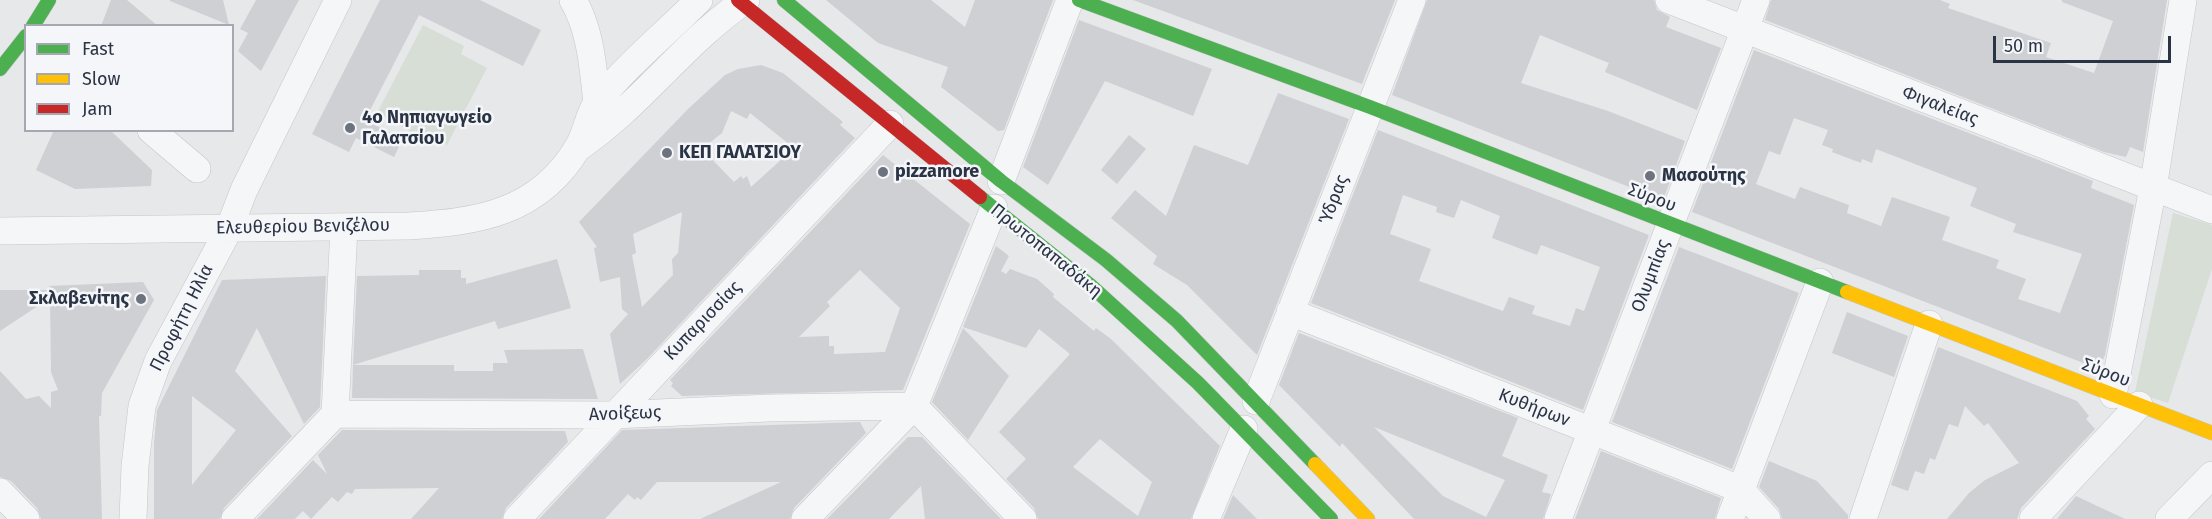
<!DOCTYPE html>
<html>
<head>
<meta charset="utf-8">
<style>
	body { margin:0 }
	#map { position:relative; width:2212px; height:519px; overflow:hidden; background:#e6e8ea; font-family:"Fira Sans",sans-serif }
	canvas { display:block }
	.legend { position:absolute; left:24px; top:24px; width:210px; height:108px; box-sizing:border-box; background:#f4f6f9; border:2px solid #a4a8b1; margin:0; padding:8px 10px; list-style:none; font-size:18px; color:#2b3445 }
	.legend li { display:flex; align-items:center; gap:12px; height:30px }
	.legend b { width:30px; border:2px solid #a4a8b1 }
	.scale { position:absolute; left:1993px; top:36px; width:178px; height:27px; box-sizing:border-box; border:3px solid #2b3445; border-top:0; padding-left:8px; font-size:18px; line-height:21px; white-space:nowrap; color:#2b3445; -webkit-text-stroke:4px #f4f6f9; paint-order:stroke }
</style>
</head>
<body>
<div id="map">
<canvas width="2212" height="519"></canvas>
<ul class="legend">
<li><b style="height:8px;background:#4caf50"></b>Fast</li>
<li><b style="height:8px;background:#ffc107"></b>Slow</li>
<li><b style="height:8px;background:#c62828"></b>Jam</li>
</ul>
<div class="scale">50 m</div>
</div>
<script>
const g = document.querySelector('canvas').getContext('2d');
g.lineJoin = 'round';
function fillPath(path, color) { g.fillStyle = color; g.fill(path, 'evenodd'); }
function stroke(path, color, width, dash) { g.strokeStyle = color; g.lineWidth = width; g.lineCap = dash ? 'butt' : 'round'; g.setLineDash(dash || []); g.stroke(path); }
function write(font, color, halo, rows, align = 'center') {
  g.font = font + ' "Fira Sans",sans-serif'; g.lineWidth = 5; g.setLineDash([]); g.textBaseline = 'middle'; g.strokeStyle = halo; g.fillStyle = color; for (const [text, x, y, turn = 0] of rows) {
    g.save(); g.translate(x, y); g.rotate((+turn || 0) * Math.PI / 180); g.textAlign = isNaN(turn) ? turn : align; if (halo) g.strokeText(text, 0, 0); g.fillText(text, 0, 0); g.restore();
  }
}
fillPath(new Path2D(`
	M423 25 464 46 461 54 487 68 447 145 420 131 417 135 377 113Z
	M2173 213 2212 225V269L2168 403 2135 392Z`), '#d6ded6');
fillPath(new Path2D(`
	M111 0H127L158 26H101Z
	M170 0H223L229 25 170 1Z
	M256 0H299L261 71 238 51 248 33 240 29Z
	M380 0H480L541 30 523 66 419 15 365 120 403 139 394 157 356 138 349 152 312 134Z
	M826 0H931L965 27 975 0H1053L1004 130 998 131 941 87 948 67 878 43Z
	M1133 0H1395L1362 84Z
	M1427 0H1654L1657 10 1670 17 1666 27 1721 48 1697 110 1605 72 1609 63 1540 35 1521 83 1608 111 1685 141 1663 200 1392 95Z
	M1771 0H1940L1950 4 1948 8 2051 43 2046 57 2094 73 2113 21 2062 2V0H2167L2143 152 2130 147 2126 157 2104 152 1765 20Z
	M1079 20 1212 69 1193 116 1105 81 1048 185 1023 167Z
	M1754 50 2093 181 2091 188 2134 205 2105 355 2099 369 1692 212ZM1794 118 1828 130 1822 145 1833 149 1832 152 1861 163 1862 159 1872 163 1876 149 1977 188 1970 206 2016 224 2013 232 2082 254 2060 313 2018 299 2026 279 1996 268 1999 260 1942 240 1950 217 1892 197 1881 226 1847 213 1849 205 1800 187 1795 199 1756 184 1769 151 1780 155Z
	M761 65 783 73 843 122 840 125 855 138 647 359 620 384 610 334 628 314 622 309 620 277 600 282 594 248 597 247 579 222 688 109 725 75 738 69ZM731 111 747 119 750 113 794 148 751 187 747 176 743 179 741 176 734 182 702 149 722 133ZM682 212 678 253 672 259 673 275 642 307 632 255 636 253 633 234Z
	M1278 93 1349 119 1257 355 1187 285 1153 264 1157 256 1111 218 1135 190 1166 216 1194 145 1248 165Z
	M54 130H110L152 170 151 186 75 189 36 170Z
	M1378 130 1649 235 1583 410 1311 303ZM1403 195 1437 207 1436 212 1454 218 1461 200 1500 216 1492 238 1537 255 1541 245 1600 267 1584 311 1576 308 1570 326 1532 314 1535 306 1509 297 1503 311 1419 281 1431 249 1390 234Z
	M1129 135 1146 149 1117 184 1101 170Z
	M883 155 970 224 903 390 682 396 671 386 673 383 670 380ZM860 270 900 308 885 352 834 354V346H829V336L799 337 830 306 827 302Z
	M996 246 1009 256 1001 271 1006 274 1010 269 1037 279 1054 294 1053 297 1094 331 1096 328 1111 339 1220 446 1191 519H1038L1034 508 1006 479 1026 459 999 432 1070 354 1039 329 1026 348 963 327ZM1100 439 1152 482 1138 516 1073 467Z
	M1679 247 1799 293 1732 469 1612 422Z
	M557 259 571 308 498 329 495 321 353 365 357 276 419 275V270H461V278H466V284Z
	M326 276 320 407 304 424 257 328 235 371 292 436 224 508 220 519H154V443L157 410 222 280ZM192 396 236 430 192 485Z
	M143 282 154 300 102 393 101 416H99L102 519H41L37 508 11 481 0 477V371L26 399 39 396 51 408V392L58 390 51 372 50 298 0 331V290H49V286Z
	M1847 312 1908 336 1894 377 1832 353Z
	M963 328 1009 376 968 440 932 402Z
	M1299 333 1518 418 1502 456 1548 475 1542 492 1551 494 1543 519H1414L1342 443 1340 447 1279 385ZM1374 427 1505 480 1486 517 1443 496Z
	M1938 347 2077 401 2089 416 2086 419 2095 429 2021 508 2017 519H1947L1969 493 1985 480 2019 463 1988 423 1984 426 1965 406 1958 427 1949 424 1935 460 1930 458 1924 474 1915 471 1908 491 1891 485Z
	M583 349 598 399 352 398 353 365H454V371H493V363H508L504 350Z
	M860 422 866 433 794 508 790 519H700L781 482H657L641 500 637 497 635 500 628 494 605 519H539L622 430Z
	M342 430 565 431 568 442 506 508 502 519H411L439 488 355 489 352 494 347 492 338 502 332 497 311 519 303 511 295 519H257L313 460 327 474 318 455Z
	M908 437H922L1001 519H925L921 486 889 519H827Z
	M1601 451 1721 498 1715 519H1575Z
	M1769 461 1817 481 1848 515V519H1782L1779 509 1759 487Z
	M1233 495 1257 519H1223Z
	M2076 496 2125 519H2057Z`), '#ced0d3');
const street = new Path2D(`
	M573 0C591 31 593 68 597 103
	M1669 0 2212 210
	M151 130 197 169
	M579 147C641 105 684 42 746 0
	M1001 181 1070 0
	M0 231 408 226C478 222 539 213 578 147 587 133 588 114 598 101 627 65 666 33 699 0
	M1290 312 1740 489 1767 519
	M2113 395 2153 188 2183 0
	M1256 401 1412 0
	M914 406 1023 519
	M335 414 613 415 769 408 914 406
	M335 414 344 227
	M0 492 26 519
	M133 519 135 466 142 406 158 361 229 229 244 190 338 0
	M235 519 335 414
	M517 519 890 124
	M805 519 914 406 994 208
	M1206 519 1244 429
	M1558 519 1756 0
	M1730 519 1820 282
	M1863 519 1929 324
	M2033 519 2139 405
	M2169 519 2212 475`);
const fast = new Path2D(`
	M784 0 1001 181 1106 260 1177 321 1315 464
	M1079 0 1370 107 1847 292
	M33 26 49 0
	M0 69 26 36
	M980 197 1090 285 1198 383 1331 519`);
const slow = new Path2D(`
	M1847 292 2212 433
	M1315 464 1368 519`);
const jam = new Path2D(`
	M738 0 980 197`);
stroke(street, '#c4c6c8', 28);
stroke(fast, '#c4c6c8', 15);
stroke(slow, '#c4c6c8', 15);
stroke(jam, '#c4c6c8', 15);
stroke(street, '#f5f6f7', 27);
stroke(fast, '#4caf50', 14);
stroke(slow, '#ffc107', 14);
stroke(jam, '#c62828', 14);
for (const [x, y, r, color] of [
	[350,128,6,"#6c737f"],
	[667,153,6,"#6c737f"],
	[883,172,6,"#6c737f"],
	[1650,176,6,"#6c737f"],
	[141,299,6,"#6c737f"]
]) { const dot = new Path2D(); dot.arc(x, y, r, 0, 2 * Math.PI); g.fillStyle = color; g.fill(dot); stroke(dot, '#f4f6f9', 2); }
write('18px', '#2b3445', '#f4f6f9', [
	["Φιγαλείας",1940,106,21],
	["Σύρου",1652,198,21],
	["Ύδρας",1334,200,-69],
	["Ελευθερίου Βενιζέλου",303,227,-1],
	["Πρωτοπαπαδάκη",1046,251,39],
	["Ολυμπίας",1651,276,-69],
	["Προφήτη Ηλία",182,318,-63],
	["Κυπαρισσίας",703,321,-46],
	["Σύρου",2106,373,21],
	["Κυθήρων",1534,408,21],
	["Ανοίξεως",625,414,-2]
]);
write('bold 18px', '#2b3445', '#f4f6f9', [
	["4ο Νηπιαγωγείο",362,118],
	["Γαλατσίου",362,139],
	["ΚΕΠ ΓΑΛΑΤΣΙΟΥ",679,153],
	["pizzamore",895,172],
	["Μασούτης",1662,176],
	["Σκλαβενίτης",129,299,"right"]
], 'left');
</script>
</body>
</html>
